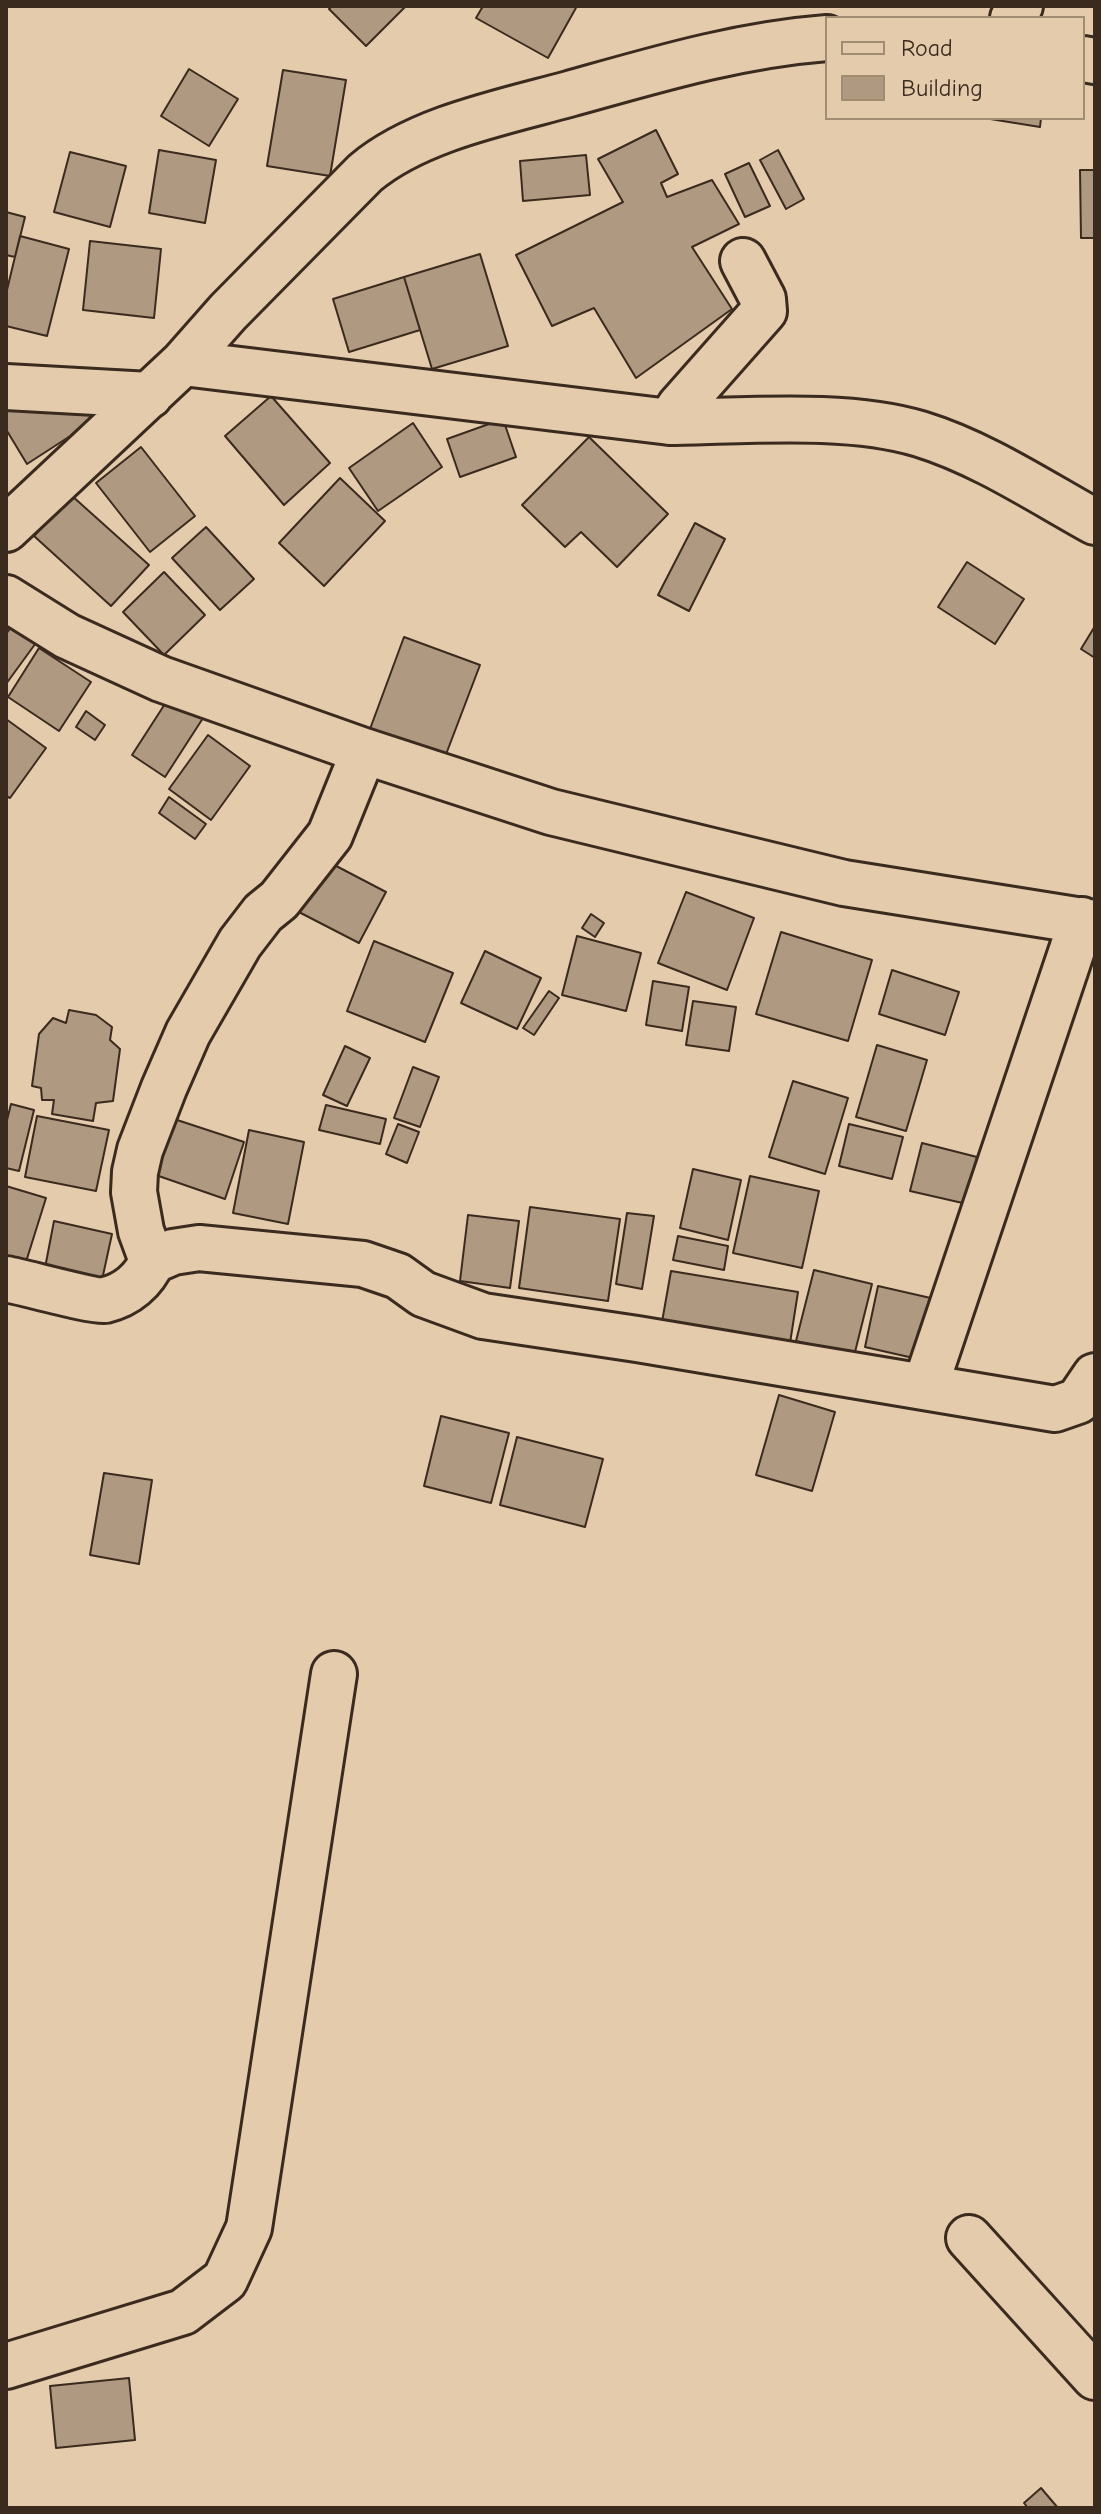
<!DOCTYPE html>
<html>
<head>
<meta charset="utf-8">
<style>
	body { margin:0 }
	#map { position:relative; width:1101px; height:2514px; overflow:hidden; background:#e3cbac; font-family:"Comic Neue",sans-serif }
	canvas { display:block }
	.frame { position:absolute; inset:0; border:8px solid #3b2a1e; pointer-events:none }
	.legend { position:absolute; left:825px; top:16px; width:260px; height:104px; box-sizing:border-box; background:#e3cbac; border:2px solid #a08b73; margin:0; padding:10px 14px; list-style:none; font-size:24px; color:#3b2a1e }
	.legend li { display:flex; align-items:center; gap:16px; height:40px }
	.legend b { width:40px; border:2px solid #a08b73 }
</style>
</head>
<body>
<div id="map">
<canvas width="1101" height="2514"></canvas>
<div class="frame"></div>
<ul class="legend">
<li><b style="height:10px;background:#e3cbac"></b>Road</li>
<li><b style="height:22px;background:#af9980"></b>Building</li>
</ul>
</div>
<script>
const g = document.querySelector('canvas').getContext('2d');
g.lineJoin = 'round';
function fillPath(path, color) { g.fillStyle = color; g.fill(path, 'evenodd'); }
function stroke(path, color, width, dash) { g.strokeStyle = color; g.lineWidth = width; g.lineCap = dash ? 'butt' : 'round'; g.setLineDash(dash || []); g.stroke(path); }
const building = new Path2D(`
	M332 6H406L366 46 329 9Z
	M483 6H577L548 58 476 18Z
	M189 69 238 99 209 146 161 116Z
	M283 70 346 80 330 176 267 166Z
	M984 118H1041L1040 127Z
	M656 130 678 174 661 183 667 197 712 180 739 224 692 247 732 309 636 378 594 308 552 326 516 255 623 202 598 159Z
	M159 150 216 160 205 223 149 213Z
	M778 150 804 199 786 209 760 160Z
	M70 152 126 166 110 227 54 212Z
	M586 155 590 195 523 201 520 161Z
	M749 163 770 206 745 217 725 174Z
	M1080 170H1095V238H1081Z
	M6 212 25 217 15 257 6 255Z
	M20 236 69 249 47 336 6 326V294Z
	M90 241 161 249 154 318 83 310Z
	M480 254 508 346 432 369 404 277Z
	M404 277 420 330 349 352 333 299Z
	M271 396 330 463 284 505 225 436Z
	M6 403H78L95 420 27 464 7 431Z
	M503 419 516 457 460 477 447 439Z
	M413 423 442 467 378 511 349 468Z
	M589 437 668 514 617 567 581 532 565 547 522 505Z
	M141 447 195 516 150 552 96 483Z
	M340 478 385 521 324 586 279 543Z
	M71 495 149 565 111 606 34 536Z
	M695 523 725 539 689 611 658 595Z
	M206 527 254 579 220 610 172 558Z
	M967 562 1024 599 995 644 938 607Z
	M164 572 205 615 164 655 123 612Z
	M17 619 41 636 6 684V634Z
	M1095 626V658L1081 649Z
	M404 637 480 665 445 757 370 729Z
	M39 648 91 682 59 731 8 697Z
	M172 693 205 715 165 777 132 755Z
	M86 711 105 725 95 740 76 727Z
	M6 719 46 748 10 798 6 796Z
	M208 735 250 766 211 820 169 789Z
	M169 797 206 824 195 839 159 813Z
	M319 857 386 892 359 943 293 909Z
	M686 892 754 918 727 990 658 963Z
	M591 914 604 923 595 937 582 928Z
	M781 932 872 960 848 1041 756 1014Z
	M577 936 641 953 626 1011 562 995Z
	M374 941 453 973 425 1042 347 1011Z
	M485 951 541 978 517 1029 461 1003Z
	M892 970 959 992 945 1035 879 1014Z
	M653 981 689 987 682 1031 646 1025Z
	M549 991 559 998 534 1035 523 1028Z
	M693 1001 736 1007 729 1051 686 1045Z
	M69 1010 96 1015 112 1027 110 1040 120 1049 113 1101 96 1103 93 1121 52 1114 54 1100H42L41 1088 32 1086 39 1034 53 1018 66 1023Z
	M877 1045 927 1060 906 1131 856 1117Z
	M345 1046 370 1058 347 1106 323 1095Z
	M413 1067 439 1077 420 1127 394 1118Z
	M793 1081 848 1098 825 1174 769 1157Z
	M11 1104 34 1110 19 1171 6 1168V1124Z
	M326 1105 386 1119 380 1144 319 1130Z
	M37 1116 109 1130 96 1191 25 1177Z
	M168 1117 244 1142 225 1199 150 1173Z
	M398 1124 419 1132 407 1163 386 1154Z
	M849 1124 903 1137 892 1179 839 1166Z
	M249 1130 304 1142 288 1224 233 1213Z
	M922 1143 977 1157 967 1204 910 1191Z
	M693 1169 741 1180 728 1240 680 1228Z
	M750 1176 819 1191 802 1268 733 1253Z
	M6 1186 46 1198 25 1265 6 1259Z
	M530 1207 620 1219 608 1301 519 1288Z
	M627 1213 654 1216 642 1289 616 1284Z
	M468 1215 519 1221 510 1288 460 1281Z
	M54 1221 112 1234 102 1280 45 1268Z
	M678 1236 728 1246 724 1270 673 1260Z
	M814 1270 872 1284 854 1356 796 1341Z
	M671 1271 798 1292 790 1343 662 1322Z
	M878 1286 935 1299 922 1360 865 1347Z
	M779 1395 835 1412 812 1491 756 1475Z
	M441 1416 509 1433 491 1503 424 1486Z
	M517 1437 603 1459 585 1527 500 1505Z
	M104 1473 152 1480 139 1564 90 1555Z
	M129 2378 135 2440 56 2448 50 2386Z
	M1041 2488 1058 2508H1028L1024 2503Z`);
fillPath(building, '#af9980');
stroke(building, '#3b2a1e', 2);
const street = new Path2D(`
	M1013 18 1020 6
	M1083 59 1095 61
	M183 363 670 422 680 406 764 311 763 299 743 261
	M6 387 150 395
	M670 422C747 421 848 412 920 434 982 453 1039 491 1095 522
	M6 529 183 363 228 312 365 173C417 129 503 112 569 94 655 70 737 45 827 38
	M6 598 67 636 161 679 364 751 551 812 844 883 1095 923
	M152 1261 141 1231 134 1192 135 1172 140 1150 164 1088 188 1033 240 943 263 913 279 900 330 835 364 751
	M6 1279C23 1282 94 1302 105 1300 127 1295 144 1280 152 1261L173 1252 199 1248 363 1264 398 1276 423 1294 483 1316 637 1339 1055 1409 1078 1401 1095 1376
	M925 1387 1082 920
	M969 2238 1095 2377
	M6 2366 183 2312 225 2280 249 2228 334 1674`);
stroke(street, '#3b2a1e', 50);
stroke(street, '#e3cbac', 44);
</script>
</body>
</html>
